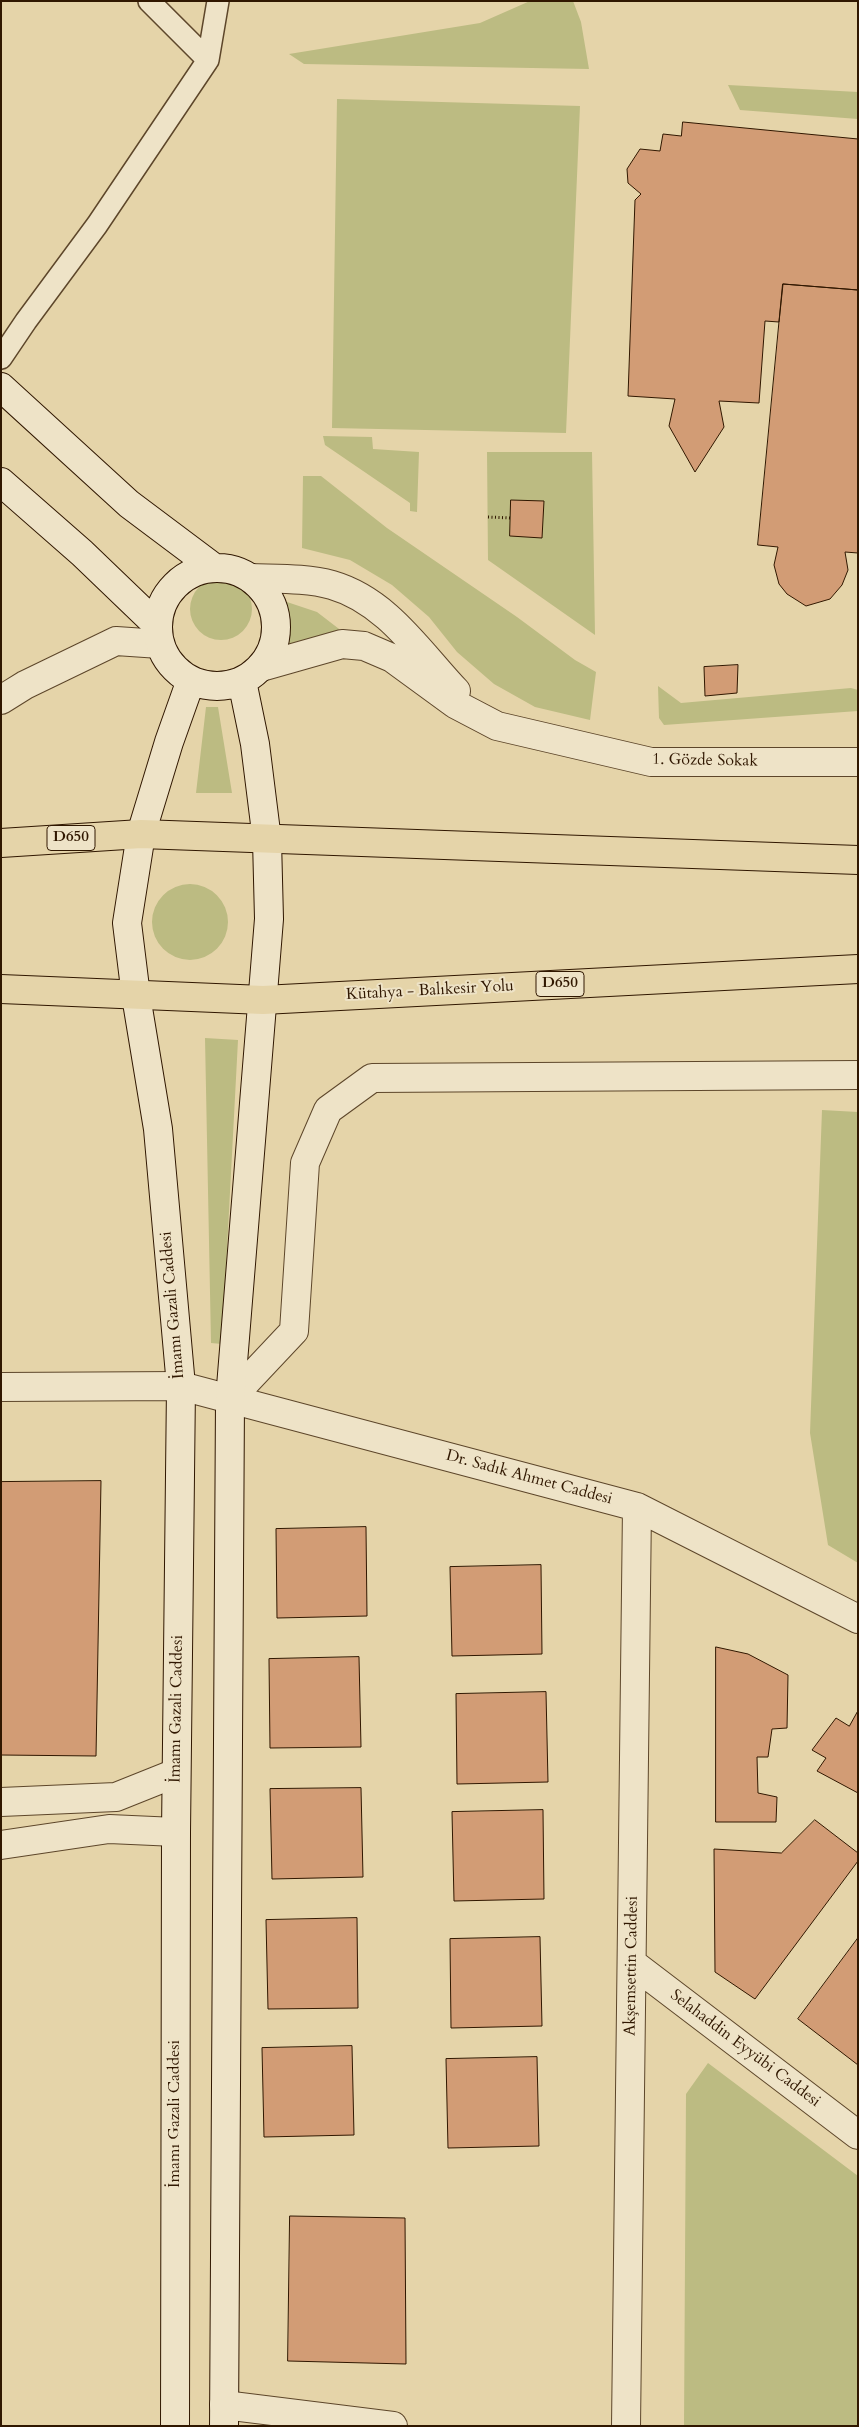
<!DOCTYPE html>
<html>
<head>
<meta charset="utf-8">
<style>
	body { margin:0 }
	#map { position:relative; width:859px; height:2427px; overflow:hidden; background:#e5d4a9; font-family:Cardo,serif }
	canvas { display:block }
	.frame { position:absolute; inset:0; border:2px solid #301700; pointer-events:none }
</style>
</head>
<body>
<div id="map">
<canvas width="859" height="2427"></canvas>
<div class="frame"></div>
</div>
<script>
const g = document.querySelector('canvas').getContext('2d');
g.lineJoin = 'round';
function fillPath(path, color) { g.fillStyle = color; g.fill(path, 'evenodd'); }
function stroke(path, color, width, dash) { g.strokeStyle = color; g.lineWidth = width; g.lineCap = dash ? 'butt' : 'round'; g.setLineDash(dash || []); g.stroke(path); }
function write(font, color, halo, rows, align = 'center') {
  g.font = font + ' Cardo,serif'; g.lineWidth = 4; g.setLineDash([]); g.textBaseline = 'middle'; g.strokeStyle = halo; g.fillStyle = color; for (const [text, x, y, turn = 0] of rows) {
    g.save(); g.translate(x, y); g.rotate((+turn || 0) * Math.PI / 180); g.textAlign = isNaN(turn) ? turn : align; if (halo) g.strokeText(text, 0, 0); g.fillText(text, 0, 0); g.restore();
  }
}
fillPath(new Path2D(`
	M530 1H573L581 22 589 69 304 64 289 54 480 23Z
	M728 85 858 92V119L740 110Z
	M337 99 580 106 566 433 332 428Z
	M323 436 372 437 373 449 419 452 417 512 410 511V503L325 445Z
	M487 452H592L595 635 488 560Z
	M303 476H321L387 528 517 617 575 660 596 672 590 720 535 707 494 684 457 652 429 617 392 585 350 560 302 548Z
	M190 609a31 31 0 1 1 62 0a31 31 0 1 1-62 0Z
	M287 602 317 612 343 632 284 649Z
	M658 686 681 703 851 688 858 690V711L664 725 659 718Z
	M206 707H218L232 793H196Z
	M152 922a38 38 0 1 1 76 0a38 38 0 1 1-76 0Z
	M205 1038 238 1040 222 1344 211 1343Z
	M822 1110 858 1112V1563L828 1545 810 1433Z
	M708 2063 858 2176V2426H684L686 2094Z`), '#bcbb82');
const building = new Path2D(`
	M683 122 858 139V290L783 284 779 322 765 321 759 403 719 401 724 427 695 472 669 426 675 399 628 396 635 200 641 194 628 183 627 169 640 149 660 151 663 134 681 136Z
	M783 284 858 290V553L845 552 848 570 842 585 830 599 806 606 787 594 779 584 774 565 778 547 758 545Z
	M511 500 544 501 542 538 510 536Z
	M738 665 737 693 705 696 704 667Z
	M101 1481 96 1756 1 1755V1482Z
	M366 1527 367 1616 277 1618 276 1529Z
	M541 1565 542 1654 452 1656 450 1567Z
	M716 1647 748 1654 788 1675 787 1728 772 1729 768 1757H757L758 1793 777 1797 776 1822H716Z
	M359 1657 361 1747 270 1748 269 1659Z
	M546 1692 548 1782 457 1784 456 1694Z
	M858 1711V1793L817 1771 826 1758 812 1750 836 1718 849 1726Z
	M361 1788 363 1877 272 1879 270 1789Z
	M543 1810 544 1899 454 1901 452 1812Z
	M815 1820 858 1853V1861L755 1999 715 1972 714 1849 781 1853Z
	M357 1918 358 2008 268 2009 266 1920Z
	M540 1937 542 2026 451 2028 450 1939Z
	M858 1938V2065L798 2019Z
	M352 2046 354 2135 264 2137 262 2048Z
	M537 2057 539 2146 448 2148 446 2059Z
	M290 2216 405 2218 406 2364 288 2361Z`);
fillPath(building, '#d29c75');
stroke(building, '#301700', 1);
const lane = new Path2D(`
	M149 1 208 60
	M1 358 26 321 97 225 208 60 218 1`);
const street = new Path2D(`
	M251 578C277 579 307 578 332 585 387 601 419 652 456 691
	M261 667 342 644 364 646 392 658 455 704 497 726 651 762H858
	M1 700 25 685 116 641 160 644
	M1 1387 181 1386 637 1507 858 1619
	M230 1399 294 1331 305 1163 328 1110 372 1078 858 1075
	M1 1802 116 1797 176 1773
	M1 1845 109 1829 176 1832
	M632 1963 858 2135
	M224 2405 393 2426
	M626 2426 637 1507`);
const secondary = new Path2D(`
	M1 387 129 504 213 567
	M1 482 82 553 158 626
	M158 627a59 59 0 1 1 118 0a59 59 0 1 1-118 0Z
	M175 2426 176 1832 181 1386 158 1129 136 996 127 923 141 834 169 742 191 680
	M224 2426 230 1399 269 919 267 840 255 744 242 681`);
const highway = new Path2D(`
	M1 843 141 834 858 860
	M1 989 263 1000 858 969`);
stroke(lane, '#5d462a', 24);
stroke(street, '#5d462a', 30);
stroke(secondary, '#301700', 30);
stroke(highway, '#301700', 30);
stroke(new Path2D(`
	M488 517 511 518`), '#301700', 3, [1, 2.5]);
stroke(lane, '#eee3c7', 21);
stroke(street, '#eee3c7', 28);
stroke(secondary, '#eee3c7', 28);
stroke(highway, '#e5d4a9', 28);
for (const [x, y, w] of [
	[71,838,48],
	[560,984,48]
]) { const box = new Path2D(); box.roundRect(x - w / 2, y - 12.5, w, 25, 4); g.fillStyle = '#eee3c7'; g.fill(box); stroke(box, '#301700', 1); }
write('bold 15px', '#301700', null, [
	["D650",71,838],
	["D650",560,984]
]);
write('16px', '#301700', '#eee3c7', [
	["1. Gözde Sokak",705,761,1],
	["Kütahya - Balıkesir Yolu",430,991,-3],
	["İmamı Gazali Caddesi",173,1305,-95],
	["Dr. Sadık Ahmet Caddesi",529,1478,15],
	["İmamı Gazali Caddesi",177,1709,-89],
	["Akşemsettin Caddesi",632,1966,-89],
	["Selahaddin Eyyübi Caddesi",745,2049,37],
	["İmamı Gazali Caddesi",175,2114,-90]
]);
</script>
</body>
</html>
